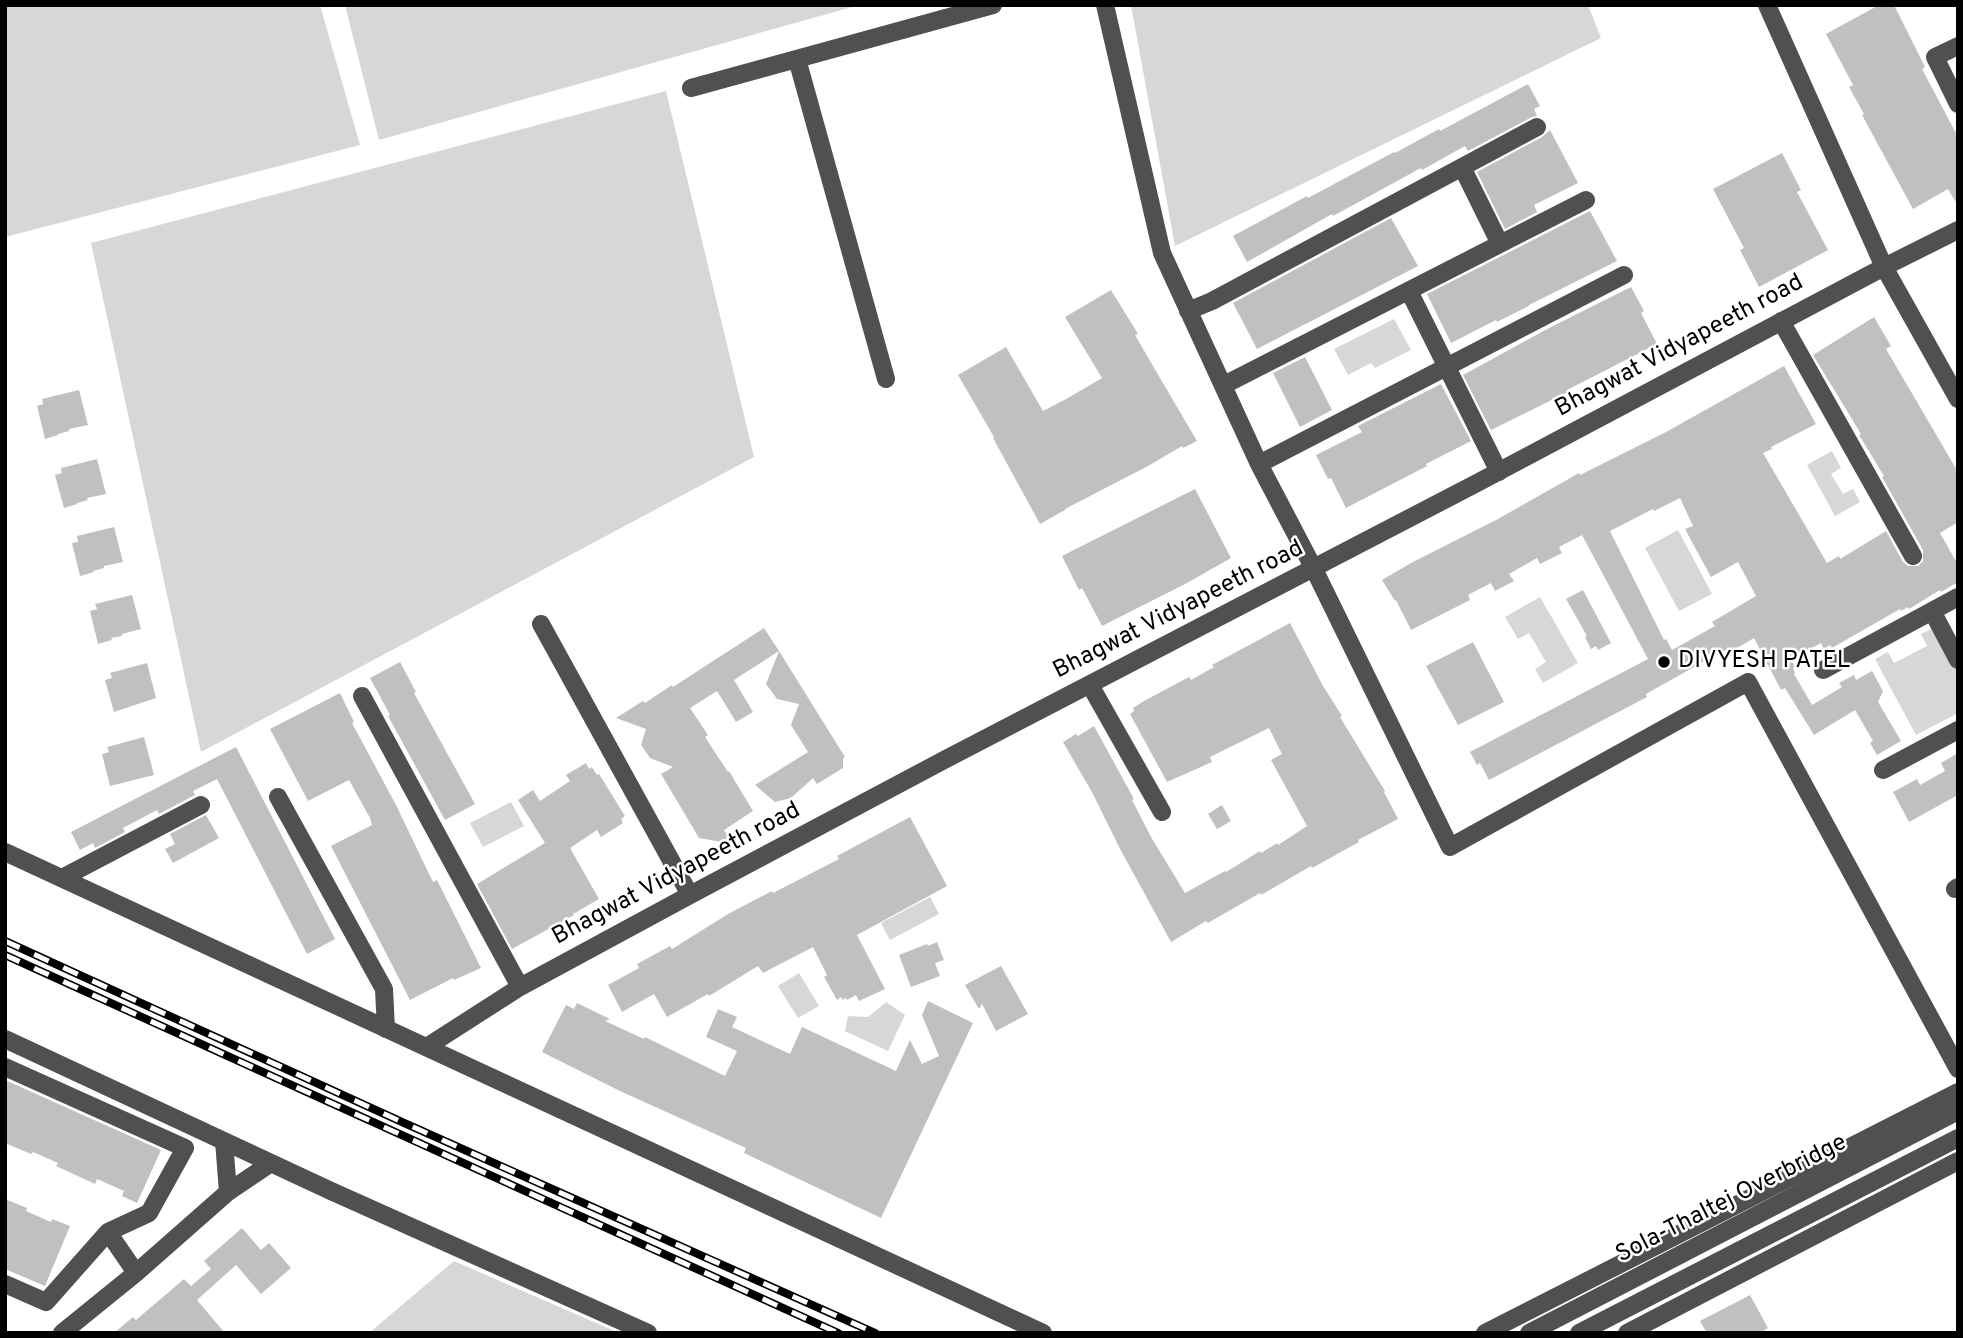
<!DOCTYPE html>
<html>
<head>
<meta charset="utf-8">
<style>
	body { margin:0 }
	#map { position:relative; width:1963px; height:1338px; overflow:hidden; background:#fff; font-family:Overpass,sans-serif }
	canvas { display:block }
	.frame { position:absolute; inset:0; border:7px solid #000; pointer-events:none }
</style>
</head>
<body>
<div id="map">
<canvas width="1963" height="1338"></canvas>
<div class="frame"></div>
</div>
<script>
const g = document.querySelector('canvas').getContext('2d');
g.lineJoin = 'round';
function fillPath(path, color) { g.fillStyle = color; g.fill(path, 'evenodd'); }
function stroke(path, color, width, dash) { g.strokeStyle = color; g.lineWidth = width; g.lineCap = dash ? 'butt' : 'round'; g.setLineDash(dash || []); g.stroke(path); }
function write(font, color, halo, rows, align = 'center') {
  g.font = font + ' Overpass,sans-serif'; g.lineWidth = 5; g.setLineDash([]); g.textBaseline = 'middle'; g.strokeStyle = halo; g.fillStyle = color; for (const [text, x, y, turn = 0] of rows) {
    g.save(); g.translate(x, y); g.rotate((+turn || 0) * Math.PI / 180); g.textAlign = isNaN(turn) ? turn : align; if (halo) g.strokeText(text, 0, 0); g.fillText(text, 0, 0); g.restore();
  }
}
fillPath(new Path2D(`
	M5 5H320L360 145 5 237Z
	M345 5H859L379 140Z
	M1131 5H1588L1601 38 1175 246Z
	M666 91 754 457 201 752 91 243Z
	M1394 319 1411 350 1375 368 1371 363 1348 375 1334 349Z
	M1832 451 1841 468 1831 474 1843 494 1853 489 1860 502 1835 516 1807 465Z
	M1678 530 1712 594 1679 611 1645 548Z
	M1540 597 1578 663 1543 683 1535 669 1546 662 1529 633 1518 639 1505 617Z
	M1933 628 1958 672V713L1916 735 1875 659 1888 652 1894 663 1927 646 1921 634Z
	M511 802 524 826 483 847 470 823Z
	M930 897 939 914 890 940 881 923Z
	M799 973 819 1006 798 1018 778 986Z
	M886 1002 905 1015 888 1051 845 1031 848 1016 868 1017Z
	M454 1261 619 1333H369Z`), '#d7d7d7');
fillPath(new Path2D(`
	M1879 5H1894L1925 67 1922 69 1958 137V206L1948 189 1913 209 1862 115 1864 114 1849 87 1853 85 1826 34Z
	M1528 84 1540 106 1534 109 1537 116 1532 117 1468 151 1465 146 1422 170 1421 168 1333 216 1332 214 1247 262 1233 236 1307 196 1308 198 1394 152 1395 153 1439 129 1440 131Z
	M1550 130 1578 183 1534 205 1537 212 1505 229 1477 172 1542 137Z
	M1782 153 1801 190 1797 192 1828 250 1759 287 1740 250 1744 248 1713 189Z
	M1590 211 1617 261 1529 305V306L1497 322 1496 320 1451 343 1427 294Z
	M1391 218 1418 266 1257 349 1233 303Z
	M1631 287 1644 311 1641 313 1657 344 1567 390 1568 392 1491 430 1463 375 1549 328Z
	M1111 290 1138 334 1135 335 1153 366 1197 441 1183 448 1182 446 1148 466 1065 509V510L1040 524 993 438 994 437 958 375 1006 347 1043 411 1068 398 1102 378 1065 317Z
	M1874 317 1891 346 1886 349 1958 472V522L1940 533 1958 565V582L1941 592 1940 590 1909 609 1908 607 1901 611 1900 609 1832 648 1830 645 1824 649 1821 643 1791 659 1795 667 1793 668 1795 673 1794 674 1812 705 1842 687 1839 683 1854 675 1856 680 1872 671 1883 691 1878 702 1901 741 1877 755 1870 743 1873 741 1855 710 1814 735 1785 688 1781 690 1754 638 1730 652 1728 649 1703 662 1646 694 1647 697 1489 780 1480 763 1477 765 1470 752 1648 659 1582 535 1559 547 1562 553 1540 564 1537 558 1509 574 1514 581 1495 591 1491 583 1468 595 1470 600 1411 630 1396 600 1395 601 1382 580 1411 563 1498 519 1579 473 1580 475 1666 432 1784 366 1816 424 1771 447 1772 449 1763 453 1827 563 1839 556 1840 559 1886 531 1903 562 1908 566H1918L1923 561V550L1882 477 1884 476 1859 435 1861 434 1813 355ZM1680 498 1693 526 1685 529 1711 577 1738 562 1756 596 1712 622 1715 626 1672 650 1666 639 1664 640 1610 531 1653 509 1654 511Z
	M1305 357 1332 410 1300 427 1273 373Z
	M1441 384 1471 441 1426 464 1427 466 1346 508 1331 478 1328 479 1316 455 1362 432 1358 426Z
	M79 390 88 425 69 429V431L58 434V435L45 439 37 406 43 404 42 399Z
	M97 459 106 494 87 498 88 500 77 503V504L64 508 55 475 62 473 61 468Z
	M1195 489 1231 558 1187 583 1102 626 1082 588 1079 590 1062 556Z
	M114 527 123 562 104 566V568L93 571 94 572 80 576 72 543 78 542 77 536Z
	M1583 590 1611 643 1598 650 1596 646 1591 649 1585 637 1587 636 1566 599Z
	M132 595 141 629 122 634V636L111 638 112 640 98 644 90 611 97 609 95 604Z
	M1290 623 1323 686 1342 716 1340 717 1385 791 1384 792 1398 819 1358 840 1359 842 1312 868 1311 866 1261 895 1260 893 1208 923 1206 921 1171 942 1119 847 1093 794 1063 742 1076 734 1078 736 1094 726 1134 799 1132 800 1151 837 1185 893 1225 871 1226 872 1260 851 1261 853 1277 843 1278 845 1307 826 1271 760 1282 754 1269 728 1210 757 1212 762 1167 782 1130 714 1134 711 1133 708 1144 701 1189 677 1191 680 1214 667 1212 665Z
	M764 628 779 651 734 680 753 712 736 722 717 691 690 708 708 735 705 737 728 772 729 771 753 811 724 830 733 844 699 838 661 774 673 767 650 758 641 745 646 729 616 718 643 701 645 703 672 685 673 687Z
	M1473 642 1504 702 1458 725 1426 666Z
	M779 651 845 757 843 758V768L817 784 813 778 791 798 775 802 755 785 808 752 791 725 799 704 777 699 766 684Z
	M400 662 416 692 414 693 475 804 445 820 388 716 390 715 370 678Z
	M147 663 156 698 114 712 105 680 112 678 110 673Z
	M340 693 354 722 352 723 396 805 433 882 437 880 481 968 454 980 453 978 410 1000 331 846 372 825 370 818 349 780 308 801 270 729Z
	M144 737 154 775 110 786 102 754 109 752 107 747Z
	M236 747 335 939 307 954 217 779 193 791 195 795 159 814 157 810 123 828 125 832 95 848 93 843 80 850 71 832Z
	M1958 753V795L1909 822 1893 792 1917 779 1920 785 1945 771 1941 763Z
	M586 763 589 769 592 767 597 775 599 774 625 816 621 819 623 823 601 837 597 830 570 848 599 899 573 914 574 915 512 949 477 884 545 843 518 800 533 790 540 801 570 781 566 775Z
	M1222 805 1231 821 1217 829 1208 814Z
	M206 815 219 838 173 863 165 849 175 844 170 834Z
	M910 817 947 886 857 935 885 989 859 1001 856 995 847 1000 846 998 843 1000 841 997 837 1000 824 977 827 975 813 947 763 973 758 966 709 996 708 994 667 1017 654 994 622 1012 608 985 639 968 637 964 670 946 672 949 728 914 772 891 773 893 839 859 837 856Z
	M937 942 944 960 935 963 940 976 911 987 899 955 927 944 928 946Z
	M1001 966 1028 1014 996 1031 982 1004 979 1009 965 985Z
	M928 1001 973 1023 881 1218 744 1153 746 1148 620 1091 542 1052 566 1005 574 1009 577 1003 610 1019 605 1021 644 1039 645 1037 725 1076 737 1051 706 1037 718 1009 737 1017 732 1027 790 1054 802 1027 896 1071 910 1040 922 1064 939 1056 922 1015Z
	M5 1080 161 1150 137 1203 122 1196 124 1191 97 1179 95 1184 56 1166 58 1163 33 1152 31 1154 5 1143Z
	M5 1199 27 1208 26 1211 51 1222 52 1219 70 1226 45 1286 5 1269Z
	M242 1228 261 1250 269 1243 291 1268 261 1294 236 1265 197 1300 225 1333H114L133 1317 136 1320 184 1279 191 1286 211 1269 204 1261Z
	M1750 1295 1768 1328 1760 1333H1707L1700 1321Z`), '#c0c0c0');
stroke(new Path2D(`
	M1105 5 1162 253 1259 464 1314 569 1450 847 1748 682 1958 1069
	M1767 5 1884 267 1958 399
	M1958 46 1935 57 1958 104
	M797 59 886 379
	M691 88 993 5
	M1462 167 1500 244
	M1409 291 1499 472
	M1188 311 1212 301 1537 127
	M1781 321 1913 556
	M1224 385 1586 200
	M1259 464 1624 275
	M1932 611 1958 660
	M541 624 690 895
	M1823 670 1958 597
	M1090 685 1162 812
	M362 696 520 987
	M1883 770 1958 730
	M278 797 384 989 386 1029
	M5 852 1043 1333
	M62 878 201 805
	M1955 889 1958 887
	M5 1039 331 1191 648 1333
	M428 1046 520 987 690 895 946 759 1477 483 1884 267 1958 230
	M5 1067 185 1148 149 1213 108 1232 46 1302 5 1284
	M224 1141 228 1192
	M108 1232 136 1273
	M62 1333 136 1273 228 1192 271 1163
	M1485 1333 1958 1092
	M1529 1333 1958 1111
	M1579 1333 1958 1138
	M1627 1333 1958 1161`), '#505050', 18);
const rail = new Path2D(`
	M5 941 402 1122 875 1333
	M5 955 838 1333`);
stroke(rail, '#000', 8);
stroke(rail, '#fff', 5, [16]);
for (const [x, y, r, color] of [
	[1664,662,7,"#000"]
]) { const dot = new Path2D(); dot.arc(x, y, r, 0, 2 * Math.PI); g.fillStyle = color; g.fill(dot); stroke(dot, '#fff', 2.5); }
write('24px', '#000', '#fff', [
	["Bhagwat Vidyapeeth road",1680,347,-28],
	["Bhagwat Vidyapeeth road",1179,611,-27],
	["Bhagwat Vidyapeeth road",677,875,-28],
	["Sola-Thaltej Overbridge",1732,1200,-27]
]);
write('24px', '#000', '#fff', [
	["DIVYESH PATEL",1678,662]
], 'left');
</script>
</body>
</html>
